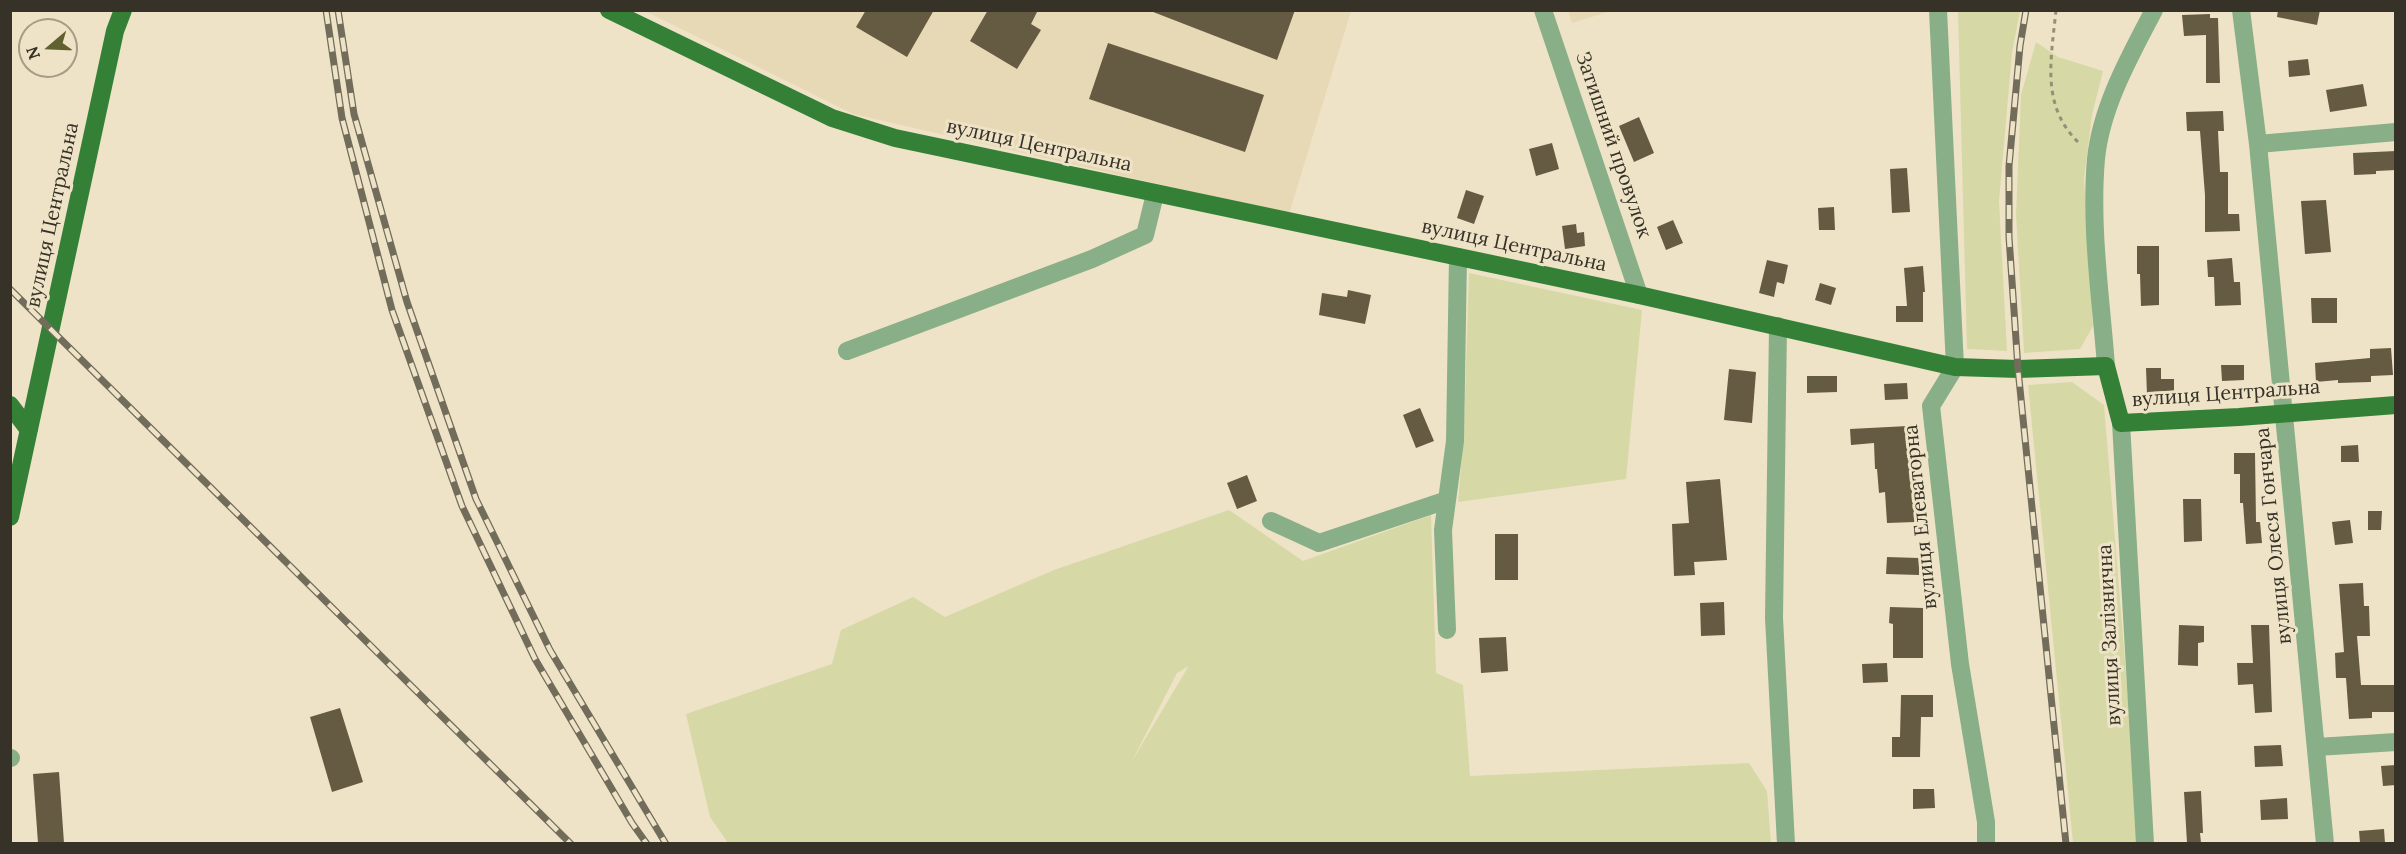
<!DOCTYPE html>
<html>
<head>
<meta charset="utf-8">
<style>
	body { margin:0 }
	#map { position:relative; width:2406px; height:854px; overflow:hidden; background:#efe3c7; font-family:Lora,serif }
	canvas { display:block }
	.frame { position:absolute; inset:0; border:12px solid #363227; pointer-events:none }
	.north { position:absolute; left:18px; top:18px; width:60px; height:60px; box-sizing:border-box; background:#efe3c7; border:2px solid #a59c87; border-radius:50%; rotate:251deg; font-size:16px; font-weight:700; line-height:24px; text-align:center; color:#363227 }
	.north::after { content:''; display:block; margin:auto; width:21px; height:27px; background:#60612f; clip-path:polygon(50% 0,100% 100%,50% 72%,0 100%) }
</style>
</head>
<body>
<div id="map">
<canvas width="2406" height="854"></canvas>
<div class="frame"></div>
<div class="north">N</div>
</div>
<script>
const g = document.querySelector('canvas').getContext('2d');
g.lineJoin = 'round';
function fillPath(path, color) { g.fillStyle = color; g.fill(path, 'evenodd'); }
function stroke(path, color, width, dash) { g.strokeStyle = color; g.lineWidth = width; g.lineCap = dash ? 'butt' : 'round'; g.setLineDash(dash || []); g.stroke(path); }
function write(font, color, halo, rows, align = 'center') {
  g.font = font + ' Lora,serif'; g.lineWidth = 6; g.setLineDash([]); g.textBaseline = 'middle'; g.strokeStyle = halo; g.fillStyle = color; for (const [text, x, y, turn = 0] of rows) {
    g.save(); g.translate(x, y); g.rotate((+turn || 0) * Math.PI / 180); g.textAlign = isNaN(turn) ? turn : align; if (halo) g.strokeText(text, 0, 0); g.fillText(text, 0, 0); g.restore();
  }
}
fillPath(new Path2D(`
	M1568 10H1611V11L1572 23Z
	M645 11H1351L1289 214 853 114Z`), '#e7d9b6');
fillPath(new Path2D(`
	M1958 11H2020L2012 53 1999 201 2007 351 1967 349Z
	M2036 42 2058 57 2103 71 2092 115 2084 179 2093 326 2080 349 2024 353 2016 215 2021 95Z
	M1469 273 1642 310 1626 479 1458 502 1464 430Z
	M2072 382 2104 405 2140 843H2073L2028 385Z
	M1229 510 1303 561 1431 515 1436 673 1463 685 1470 776 1749 763 1767 791 1771 843H728L710 817 686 714 832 664 841 630 913 597 945 617 1054 570ZM1187 667H1188L1132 761 1177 673Z`), '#d6d9a5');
fillPath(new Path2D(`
	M866 10H934L907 57 856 27Z
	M988 10H1038L1031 24 1041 30 1017 69 970 41Z
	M1148 10H1295L1277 60Z
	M2278 10H2320L2317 25 2277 17Z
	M2210 14V18H2218L2220 83H2206V35L2184 36 2182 15Z
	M1108 43 1264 95 1245 152 1089 99Z
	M2308 59 2310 75 2289 77 2288 61Z
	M2363 84 2367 106 2330 112 2326 90Z
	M2223 111 2224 131H2218L2220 172H2228V214H2239L2240 231 2205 232V195L2200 131H2187L2186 112Z
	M1639 117 1654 153 1634 162 1619 126Z
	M1552 143 1559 169 1536 176 1529 149Z
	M2396 151V170L2376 171V174L2354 175 2353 153Z
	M1907 168 1910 212 1892 213 1890 169Z
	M1466 190 1484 196 1474 224 1457 218Z
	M2326 200 2331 252 2305 254 2301 201Z
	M1834 207 1835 230H1819L1818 208Z
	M1673 220 1683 243 1666 250 1657 227Z
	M1576 224 1577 233 1584 232 1585 246 1565 249 1562 226Z
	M2137 246H2159V305L2141 306 2140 274H2137Z
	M2232 258 2234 282H2240L2241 305 2215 306 2214 277H2208L2207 260Z
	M1767 260 1788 265 1784 284 1777 282 1774 297 1759 293Z
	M1923 266 1925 292H1923V322H1896V306H1907L1904 268Z
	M1820 283 1836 288 1831 305 1815 300Z
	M1348 290 1371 295 1365 324 1319 315 1322 293 1347 297Z
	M2311 298H2337V323H2312Z
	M2391 348 2393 375 2371 376V382L2338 383V380L2316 382 2315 363 2370 358V349Z
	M2221 365H2244V380L2222 381Z
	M2146 368H2161V379H2174V395H2147Z
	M1729 369 1756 372 1752 423 1724 420Z
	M1807 376H1837V392L1807 393Z
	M1907 383 1908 399 1885 400 1884 384Z
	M1420 408 1434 441 1416 448 1403 415Z
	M1908 426 1910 472H1913L1915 490H1912L1915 522 1887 523 1885 492 1879 493 1877 469H1875L1874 443 1851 445 1850 429Z
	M2358 445 2359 462H2341V446Z
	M2234 453H2255L2256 522H2260L2262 543 2246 544 2243 503H2240V474H2234Z
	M1247 475 1257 501 1237 509 1227 483Z
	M1720 479 1727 560 1694 562 1695 575 1674 576 1672 524 1689 523 1686 482Z
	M2183 499H2201L2202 541 2184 542Z
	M2368 511H2382L2381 530H2368Z
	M2350 520 2353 543 2335 545 2332 522Z
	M1495 534H1518V580H1495Z
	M1887 557 1919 558V575L1886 574Z
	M2363 583 2364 606H2369L2370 636H2357L2361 685H2396V712H2372V718L2349 719 2346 678H2336L2335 653 2344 652 2339 584Z
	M1724 602 1725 635 1701 636 1700 603Z
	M1890 607 1923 608V658H1893V624L1889 623Z
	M2179 625 2204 626V642L2198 643V666L2178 665Z
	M2251 625H2269L2272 712 2255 713 2253 684 2238 685 2237 663H2253Z
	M1506 637 1508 671 1481 673 1479 638Z
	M1887 663 1888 682 1863 683 1862 664Z
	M1901 695H1933V717H1921L1920 757H1892V737H1900Z
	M340 708 363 782 332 792 310 717Z
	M2281 745 2283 766 2255 767 2254 746Z
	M2396 765V785L2383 786 2381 766Z
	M59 772 64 843H38L33 774Z
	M1913 789H1934L1935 808 1913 809Z
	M2201 791 2203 833H2200L2201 843H2187L2184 792Z
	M2287 798 2288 819 2261 820 2260 800Z
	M2384 829 2385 843H2360L2359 831Z`), '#655b42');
stroke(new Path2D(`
	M2056 10C2051 61 2040 107 2081 145`), '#968e7a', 3, [4.5, 4.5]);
stroke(new Path2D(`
	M1543 10 1639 295
	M1938 10 1955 367 1931 406 1960 664 1986 822V844
	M2241 10 2258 144 2325 844
	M2258 144 2396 132
	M1778 326 1774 618 1786 844
	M847 351 1092 259 1145 235 1155 194
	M2106 366C2101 299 2090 226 2096 159 2101 107 2130 56 2154 10
	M2121 423 2145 844
	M1271 521 1319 543 1447 500
	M1447 630 1443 530 1455 441 1458 257
	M2317 747 2396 742
	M10 758H11`), '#89af88', 18);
stroke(new Path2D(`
	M609 10 832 118 895 138 1639 295 1955 367 2018 369 2106 366 2121 423 2239 417 2396 405
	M10 405 29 430
	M10 517C46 355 81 193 115 31L123 10`), '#358037', 18);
const rail = new Path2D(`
	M326 10 342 118 392 310 462 506 535 659 632 823 647 844
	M338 10 354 114 407 302 476 499 550 650 666 844
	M2026 10 2020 46 2009 166V237L2018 369 2066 844
	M10 289 571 844`);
stroke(rail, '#726c5b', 7);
stroke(rail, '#efe3c7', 4.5, [14]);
write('20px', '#363227', '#efe3c7', [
	["Затишний провулок",1613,145,71],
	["вулиця Центральна",1039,146,12],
	["вулиця Центральна",53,215,-78],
	["вулиця Центральна",1514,246,12],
	["вулиця Центральна",2226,394,-4],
	["вулиця Елеваторна",1921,517,-96],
	["вулиця Олеся Гончара",2274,536,-96],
	["вулиця Залізнична",2110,635,-93]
]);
</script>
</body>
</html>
